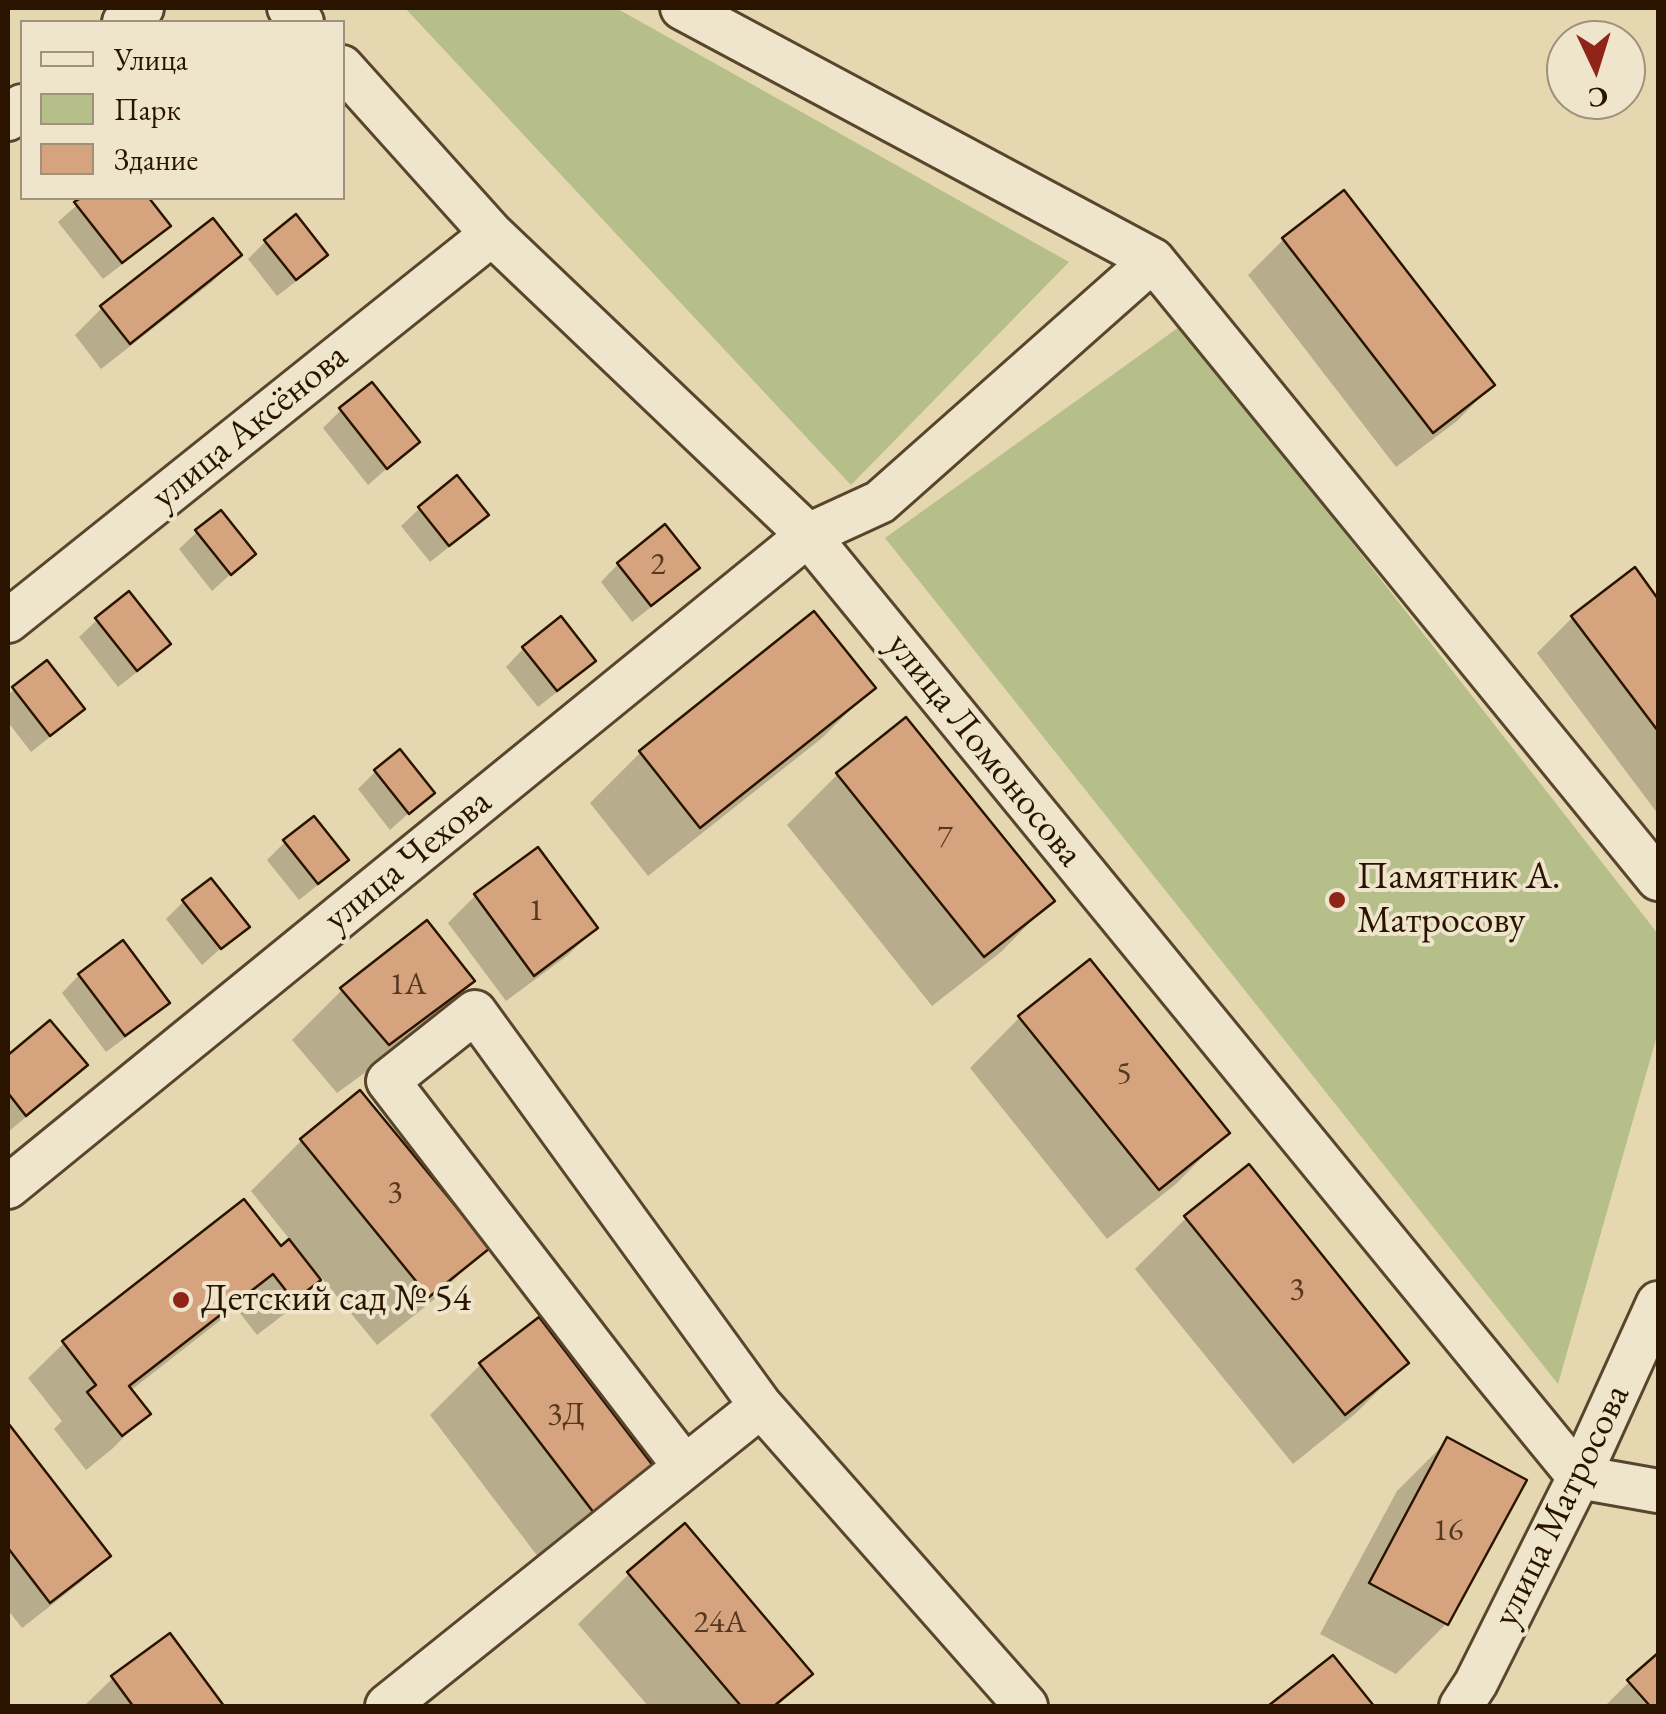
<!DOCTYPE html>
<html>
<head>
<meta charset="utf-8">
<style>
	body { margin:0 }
	#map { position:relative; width:1666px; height:1714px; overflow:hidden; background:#e5d7b0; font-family:"EB Garamond",serif }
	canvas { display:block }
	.frame { position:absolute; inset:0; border:10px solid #2a1400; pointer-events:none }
	.legend { position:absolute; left:20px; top:20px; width:325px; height:180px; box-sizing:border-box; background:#eee5cc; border:2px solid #a0917a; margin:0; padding:12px 18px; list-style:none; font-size:30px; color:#2a1400 }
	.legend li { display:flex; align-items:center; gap:20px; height:50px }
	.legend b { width:50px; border:2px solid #a0917a }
	.north { position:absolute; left:1546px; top:20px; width:100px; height:100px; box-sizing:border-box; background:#eee5cc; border:2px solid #a0917a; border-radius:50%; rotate:176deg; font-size:28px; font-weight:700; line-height:40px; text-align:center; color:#2a1400 }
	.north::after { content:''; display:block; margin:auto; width:35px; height:45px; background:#8f2418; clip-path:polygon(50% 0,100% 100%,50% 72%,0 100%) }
</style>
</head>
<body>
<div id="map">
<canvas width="1666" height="1714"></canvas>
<div class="frame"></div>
<ul class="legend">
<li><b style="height:12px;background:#eee5cc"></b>Улица</li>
<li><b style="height:28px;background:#b6be8a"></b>Парк</li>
<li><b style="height:28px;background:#d5a47e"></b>Здание</li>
</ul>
<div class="north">С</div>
</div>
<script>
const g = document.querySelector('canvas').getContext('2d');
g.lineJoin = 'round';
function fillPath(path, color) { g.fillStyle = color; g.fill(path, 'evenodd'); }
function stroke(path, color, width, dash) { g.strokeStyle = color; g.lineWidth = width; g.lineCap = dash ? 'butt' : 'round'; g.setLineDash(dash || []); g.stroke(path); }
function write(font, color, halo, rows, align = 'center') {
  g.font = font + ' "EB Garamond",serif'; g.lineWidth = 8; g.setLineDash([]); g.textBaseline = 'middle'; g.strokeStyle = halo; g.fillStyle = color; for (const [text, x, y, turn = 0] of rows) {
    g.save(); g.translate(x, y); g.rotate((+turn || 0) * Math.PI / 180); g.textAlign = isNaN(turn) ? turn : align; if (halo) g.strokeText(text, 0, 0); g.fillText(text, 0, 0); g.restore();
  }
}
fillPath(new Path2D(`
	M405 8H616L1069 262 851 485Z
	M1182 325 1658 934V1032L1558 1384 885 538Z`), '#b6be8a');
fillPath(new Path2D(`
	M85 198H146L168 225 150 243 103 279 58 222Z
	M1284 239 1492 385 1457 421 1396 467 1248 275Z
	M265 242 325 255 307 273 277 296 248 259Z
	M239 255 212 282 101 369 75 335 102 308Z
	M372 386 417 442 368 485 323 428 341 410Z
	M457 479 485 515 468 532 430 562 401 526 419 509Z
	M197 532 253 554 212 591 179 549Z
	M618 564 696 568 678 586 632 622 601 582Z
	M1634 571 1658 603V814L1537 653 1573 617Z
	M814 615 872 688 822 738 648 876 590 803 640 753Z
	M97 620 168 644 150 662 118 687 79 637Z
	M561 620 593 660 575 678 538 707 506 667 523 649Z
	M46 664 82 709 64 726 31 752 8 722V695Z
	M376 771 431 793 390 830 358 789Z
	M837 775 1051 901 1001 952 932 1006 787 825Z
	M285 842 345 860 328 877 299 900 267 860Z
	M537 850 595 928 568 955 506 1001 448 923 475 896Z
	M184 901 246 926 202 965 166 919Z
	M79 975 166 1002 149 1020 106 1052 62 993Z
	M472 981 422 1031 337 1093 292 1040 342 990Z
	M1020 1017 1226 1133 1176 1184 1107 1239 970 1068Z
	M50 1023 85 1065 67 1083 8 1132V1058Z
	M301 1141 486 1247 436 1298 377 1345 321 1277 283 1315 257 1335 236 1308 130 1391 147 1414 112 1449 86 1470 54 1429 62 1421 28 1378 64 1343 280 1249 291 1241 251 1191Z
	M1248 1167 1406 1363 1355 1414 1293 1464 1135 1269 1186 1218Z
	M538 1320 650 1467 542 1562 430 1415 480 1365Z
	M8 1427 108 1555 81 1582 22 1628 8 1610Z
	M1448 1440 1446 1624 1396 1674 1320 1634 1397 1491Z
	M629 1574 810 1673 777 1706H648L578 1624Z
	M170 1637 221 1706H84L113 1678Z
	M1658 1656V1706H1605L1629 1682Z`), '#0003');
const building = new Path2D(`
	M1344 190 1495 385 1433 433 1282 238Z
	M81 198H149L171 226 122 263 74 202Z
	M296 214 328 255 296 280 264 240Z
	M213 218 242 255 130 344 100 306Z
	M372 382 420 442 387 469 339 408Z
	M457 475 489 515 449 546 418 507Z
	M221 510 256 554 231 575 195 530Z
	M665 524 700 568 651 606 617 563Z
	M1635 567 1658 599V731L1571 616Z
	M129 591 171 644 137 671 95 618Z
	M814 611 876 688 700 828 639 751Z
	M561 616 596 661 557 691 522 647Z
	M47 660 85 709 50 736 12 687Z
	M906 717 1055 901 984 957 836 773Z
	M400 749 435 793 409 814 374 770Z
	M314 816 349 860 318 884 283 840Z
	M538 847 598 928 534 976 474 894Z
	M211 878 250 927 221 949 182 900Z
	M427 920 475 981 389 1045 340 988Z
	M123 940 170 1003 125 1036 78 974Z
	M1090 959 1230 1133 1159 1190 1018 1016Z
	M50 1020 88 1065 26 1116 8 1093V1055Z
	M360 1090 490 1248 429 1297 300 1139Z
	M1249 1164 1409 1363 1345 1415 1184 1216Z
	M244 1199 281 1246 289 1239 321 1280 294 1301 273 1274 129 1386 151 1414 122 1436 87 1392 96 1385 62 1341Z
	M539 1317 654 1467 594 1513 479 1363Z
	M8 1423 111 1556 50 1603 8 1548Z
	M1447 1437 1527 1480 1448 1625 1369 1583Z
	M685 1523 813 1674 774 1706H741L627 1572Z
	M170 1633 224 1706H133L111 1676Z
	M1658 1653V1706H1650L1627 1680Z
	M1333 1655 1374 1706H1268Z`);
fillPath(building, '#d5a47e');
stroke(building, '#2a1400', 2.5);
const minor = new Path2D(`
	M289 8 302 22
	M682 8 1153 260 1658 879
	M124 22 142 8
	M342 67 492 234 808 535 1579 1477 1658 1491
	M8 119 22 106
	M8 621 492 234
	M8 1187 808 535 880 502 1153 260
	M685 1467 388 1081 475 1012 761 1406 1026 1706
	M387 1706 761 1406
	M1461 1706 1476 1683 1579 1477 1658 1303`);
stroke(minor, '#59452c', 48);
stroke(minor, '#eee5cc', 42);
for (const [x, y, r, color] of [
	[1337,900,10,"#8f2418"],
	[181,1300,10,"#8f2418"]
]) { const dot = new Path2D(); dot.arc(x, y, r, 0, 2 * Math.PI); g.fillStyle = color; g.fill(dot); stroke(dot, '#eee5cc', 4); }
write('32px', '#553820', null, [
	["2",658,565],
	["7",945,837],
	["1",536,911],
	["1А",408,985],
	["5",1124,1074],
	["3",395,1193],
	["3",1297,1290],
	["3Д",566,1415],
	["16",1448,1531],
	["24А",720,1623]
]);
write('38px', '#2a1400', '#eee5cc', [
	["улица Аксёнова",250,427,-39],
	["улица Ломоносова",984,750,51],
	["улица Чехова",408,861,-39],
	["улица Матросова",1562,1506,-64]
]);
write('38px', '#2a1400', '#eee5cc', [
	["Памятник А.",1357,878],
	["Матросову",1357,922],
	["Детский сад № 54",201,1300]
], 'left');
</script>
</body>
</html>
